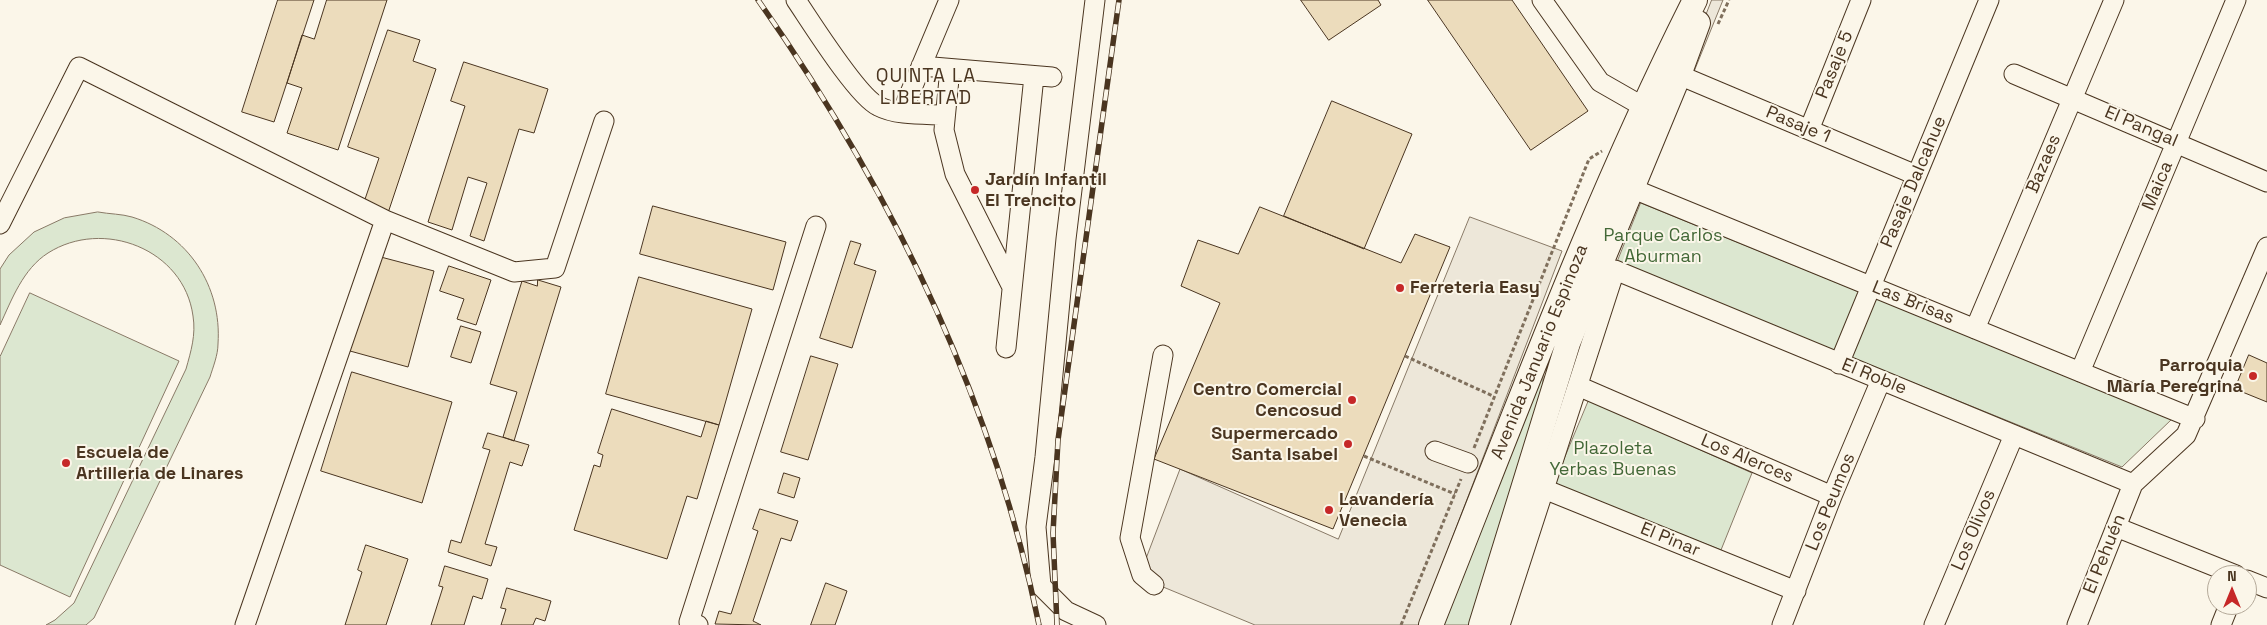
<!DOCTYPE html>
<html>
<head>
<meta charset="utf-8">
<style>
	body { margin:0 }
	#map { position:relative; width:2267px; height:625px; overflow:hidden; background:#fbf6e9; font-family:"Space Grotesk",sans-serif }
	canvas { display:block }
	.north { position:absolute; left:2207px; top:565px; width:50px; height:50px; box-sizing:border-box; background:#fbf6e9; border:1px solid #b4a999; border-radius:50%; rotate:0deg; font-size:14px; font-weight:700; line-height:20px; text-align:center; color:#4a3520 }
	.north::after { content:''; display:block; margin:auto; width:18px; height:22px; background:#c62828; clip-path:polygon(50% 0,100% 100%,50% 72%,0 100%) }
</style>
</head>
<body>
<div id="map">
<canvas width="2267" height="625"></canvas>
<div class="north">N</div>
</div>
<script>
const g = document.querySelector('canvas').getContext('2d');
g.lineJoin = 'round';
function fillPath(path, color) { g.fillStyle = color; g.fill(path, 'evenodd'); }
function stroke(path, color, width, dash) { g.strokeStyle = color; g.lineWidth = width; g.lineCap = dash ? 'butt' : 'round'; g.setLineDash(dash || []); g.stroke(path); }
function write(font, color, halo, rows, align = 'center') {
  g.font = font + ' "Space Grotesk",sans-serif'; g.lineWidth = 4; g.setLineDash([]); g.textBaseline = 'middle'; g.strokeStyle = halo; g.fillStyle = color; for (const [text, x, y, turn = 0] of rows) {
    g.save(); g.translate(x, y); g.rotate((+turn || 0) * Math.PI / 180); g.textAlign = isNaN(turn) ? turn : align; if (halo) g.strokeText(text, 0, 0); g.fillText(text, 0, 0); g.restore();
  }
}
const green = new Path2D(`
	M1641 203 2172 419 2122 467 1617 263Z
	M98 212C109 214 122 214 132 217 188 234 222 286 218 344 218 355 213 367 210 377L94 618 86 625H46L55 620 74 603 186 369C191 351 196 335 193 316 184 249 103 218 48 253 23 269 12 299 0 325V269L9 255 34 232 64 218Z
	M30 293 179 361 70 597 0 565V357Z
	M1543 367V389L1470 625H1442Z
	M1589 400 1752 473 1721 550 1554 484Z`);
fillPath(green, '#dce7d0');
stroke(green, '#887966', 1);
const parking = new Path2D(`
	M1712 0H1723L1693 74 1684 72Z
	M1470 217 1562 251 1419 625H1255L1139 577 1180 469 1338 539Z`);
fillPath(parking, '#ede7d9');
stroke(parking, '#887966', 1);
const building = new Path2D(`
	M278 0H314L274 122 242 112Z
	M327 0H387L338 150 287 133 302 88 287 83 302 35 314 39Z
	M1301 0H1378L1381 5 1329 40Z
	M1428 0H1512L1588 111 1531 150Z
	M388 30 420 40 413 61 436 69 387 216 362 208 379 158 348 147Z
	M464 62 548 89 534 133 519 129 484 241 470 236 487 183 468 177 452 230 428 222 465 106 451 101Z
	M1332 101 1412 134 1364 249 1284 216Z
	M653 206 786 242 773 290 640 254Z
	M1260 207 1401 263 1415 234 1450 247 1333 529 1154 459 1220 303 1181 286 1198 240 1238 254Z
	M851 241 861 244 854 264 876 271 852 348 820 338Z
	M377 256 434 271 408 367 350 351Z
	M449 266 491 280 476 325 457 319 464 299 440 291Z
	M639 277 752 309 719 425 606 394Z
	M538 280 561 287 514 441 503 437 517 392 490 384 522 281 537 286Z
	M461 326 481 332 471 363 451 357Z
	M2249 355 2267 363V402L2235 389Z
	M811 356 838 364 808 460 781 452Z
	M352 372 452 402 422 503 321 471Z
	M612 409 701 437 706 421 719 425 697 499 687 496 667 559 574 530 594 465 600 467 603 455 598 453Z
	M488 433 529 445 522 466 510 462 485 544 497 547 491 566 448 552 451 540 461 543 490 450 483 448Z
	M784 473 800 478 794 498 778 493Z
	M760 509 798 521 791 541 781 538 753 621 761 625 715 624 719 611 731 614 758 531 753 529Z
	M366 545 408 559 386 625H345L362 572 358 570Z
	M445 566 488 579 482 599 473 596 464 625H431L443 587 439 586Z
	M826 583 847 591 835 625H811Z
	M507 588 551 601 545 621 536 618 533 625H501L506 609 501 608Z`);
fillPath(building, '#ecdcbc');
stroke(building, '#4a3520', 1);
const minor = new Path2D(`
	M796 0C811 22 857 96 878 106 897 116 924 114 945 115
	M1095 0 1066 239 1045 457 1036 527 1041 586 1066 611 1096 625
	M1542 0 1600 82 1642 106
	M921 66 1052 77
	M950 69 944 130 955 174 1012 287
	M2014 74 2267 182
	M1679 75 1916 175
	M902 112 949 0
	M1809 130 1861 0
	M1631 188 2195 419
	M385 220 514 272 555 268 604 121
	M0 224 79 67 385 220 245 625
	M1975 329 2114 0
	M1006 348 1034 76
	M1839 364 1989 0
	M2080 372 2236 0
	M1578 386 1832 496
	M1435 451 1468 463
	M1544 489 1796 591
	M2116 527 2236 575
	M2247 580 2267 588
	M1154 585 1142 575 1130 538 1163 355
	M698 625 689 622 816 226
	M1500 625 1615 270 2133 484
	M1782 625 1832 496 1881 380
	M1934 625 2014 435
	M2077 625 2133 484 2186 435 2267 247
	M2221 625 2229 605`);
const major = new Path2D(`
	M1431 625C1515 415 1593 202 1695 0
	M1481 625 1568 343 1679 75 1698 23`);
stroke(minor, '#4a3520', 21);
stroke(major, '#4a3520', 26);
stroke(new Path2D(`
	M1718 24 1729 0
	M1405 356 1493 396
	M1474 448 1589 159 1602 151
	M1364 456 1455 494
	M1401 625 1461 479`), '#7f6f5c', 3, [4, 2.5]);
stroke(minor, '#fbf6e9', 19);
stroke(major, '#fbf6e9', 24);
const rail = new Path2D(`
	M758 0C890 188 993 399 1039 625
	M1057 625 1053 533 1058 440 1119 0`);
stroke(rail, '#4a3520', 5.5);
stroke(rail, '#fbf6e9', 4, [11]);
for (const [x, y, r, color] of [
	[975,190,5,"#c62828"],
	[1400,288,5,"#c62828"],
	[2253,376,5,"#c62828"],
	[1352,400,5,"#c62828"],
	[1348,444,5,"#c62828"],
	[66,463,5,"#c62828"],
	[1329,510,5,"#c62828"]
]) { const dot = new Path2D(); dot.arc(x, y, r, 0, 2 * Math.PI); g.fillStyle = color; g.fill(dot); stroke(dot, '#fbf6e9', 2); }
write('18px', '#4a3520', '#fbf6e9', [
	["Pasaje 5",1835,65,-68],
	["Pasaje 1",1798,125,23],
	["El Pangal",2141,127,23],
	["Bazaes",2044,164,-67],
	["Pasaje Dalcahue",1914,182,-67],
	["Maica",2158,186,-67],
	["Las Brisas",1913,303,22],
	["Avenida Januario Espinoza",1540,352,-68],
	["El Roble",1874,377,22],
	["Los Alerces",1747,459,23],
	["Los Peumos",1831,502,-68],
	["Los Olivos",1974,530,-67],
	["El Pinar",1670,540,22],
	["El Pehuén",2105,554,-68]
]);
write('bold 18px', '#4a3520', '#fbf6e9', [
	["Jardín Infantil",985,180],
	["El Trencito",985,201],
	["Ferreteria Easy",1410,288],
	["Parroquia",2243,366,"right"],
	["María Peregrina",2243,387,"right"],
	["Centro Comercial",1342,390,"right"],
	["Cencosud",1342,411,"right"],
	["Supermercado",1338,434,"right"],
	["Santa Isabel",1338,455,"right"],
	["Escuela de",76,453],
	["Artilleria de Linares",76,474],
	["Lavandería",1339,500],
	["Venecia",1339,521]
], 'left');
write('18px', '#436837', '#fbf6e9', [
	["Parque Carlos",1663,236],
	["Aburman",1663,257],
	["Plazoleta",1613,449],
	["Yerbas Buenas",1613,470]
]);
g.letterSpacing = '1px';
write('19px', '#4a3520', '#fbf6e9', [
	["QUINTA LA",926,77],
	["LIBERTAD",926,99]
]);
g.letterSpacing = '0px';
</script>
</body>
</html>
